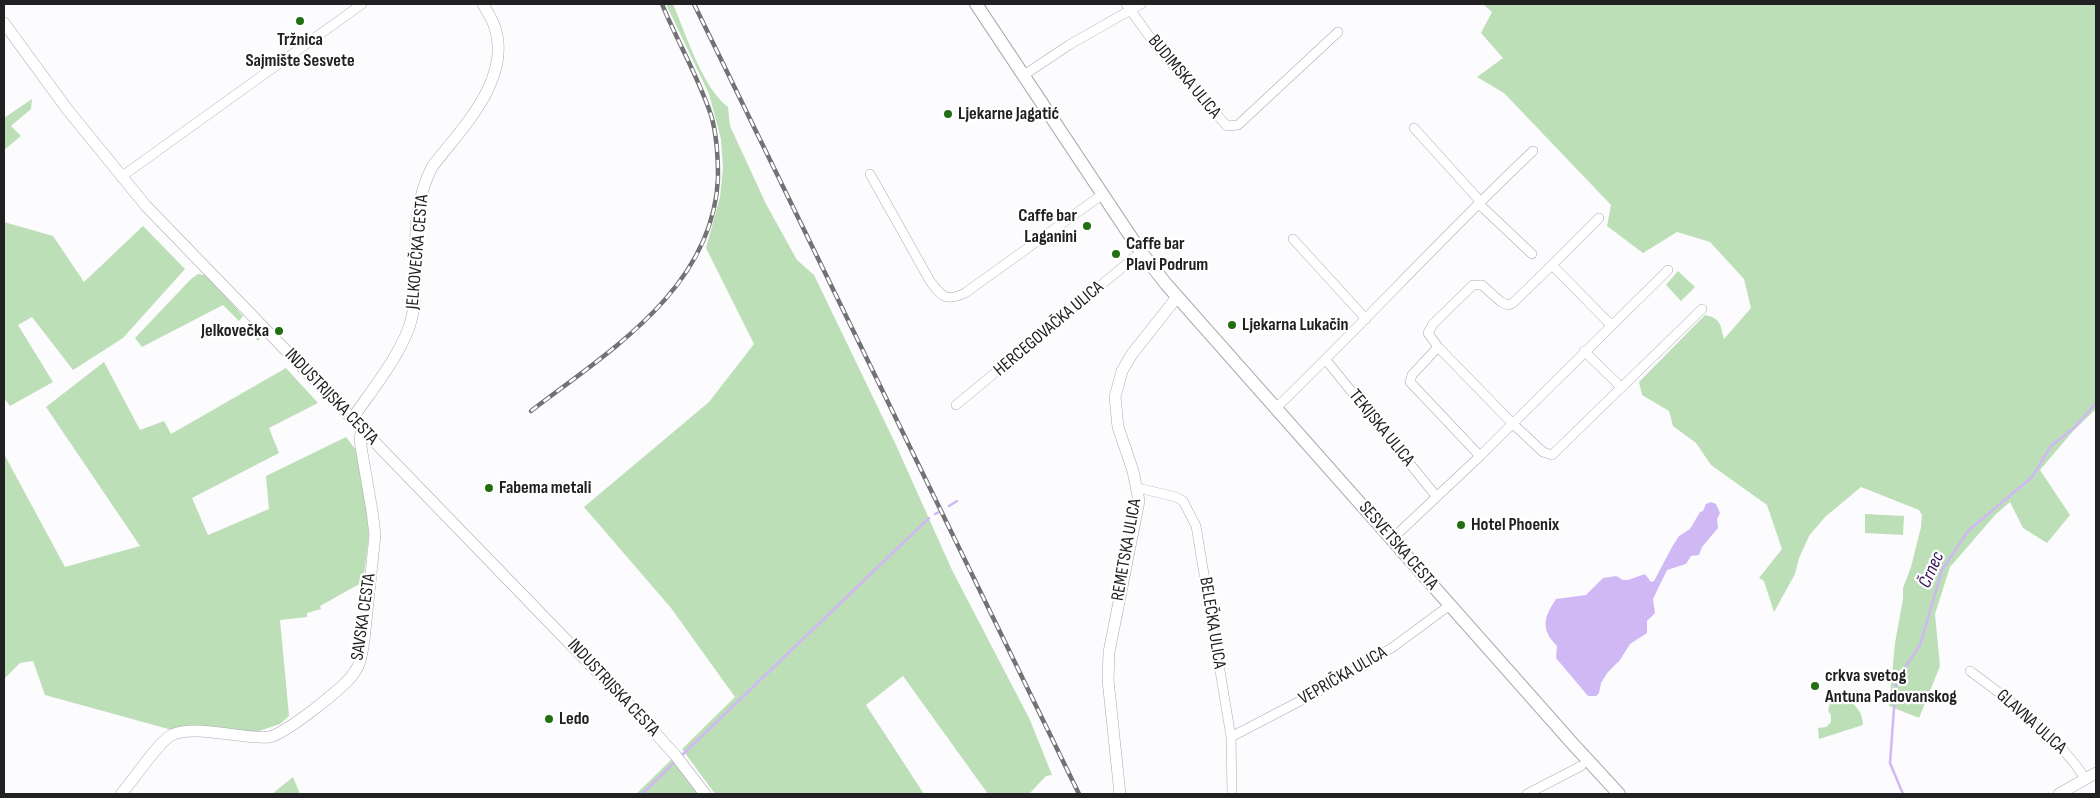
<!DOCTYPE html>
<html>
<head>
<meta charset="utf-8">
<style>
	body { margin:0 }
	#map { position:relative; width:2100px; height:798px; overflow:hidden; background:#fcfbfe; font-family:"Sofia Sans Condensed",sans-serif }
	canvas { display:block }
	.frame { position:absolute; inset:0; border:5px solid #212023; pointer-events:none }
</style>
</head>
<body>
<div id="map">
<canvas width="2100" height="798"></canvas>
<div class="frame"></div>
</div>
<script>
const g = document.querySelector('canvas').getContext('2d');
g.lineJoin = 'round';
function fillPath(path, color) { g.fillStyle = color; g.fill(path, 'evenodd'); }
function stroke(path, color, width, dash) { g.strokeStyle = color; g.lineWidth = width; g.lineCap = dash ? 'butt' : 'round'; g.setLineDash(dash || []); g.stroke(path); }
function write(font, color, halo, rows, align = 'center') {
  g.font = font + ' "Sofia Sans Condensed",sans-serif'; g.lineWidth = 4.5; g.setLineDash([]); g.textBaseline = 'middle'; g.strokeStyle = halo; g.fillStyle = color; for (const [text, x, y, turn = 0] of rows) {
    g.save(); g.translate(x, y); g.rotate((+turn || 0) * Math.PI / 180); g.textAlign = isNaN(turn) ? turn : align; if (halo) g.strokeText(text, 0, 0); g.fillText(text, 0, 0); g.restore();
  }
}
fillPath(new Path2D(`
	M666 4H673C686 34 702 87 728 107L730 126 766 204 797 260 814 275 896 445 952 570 1030 720 1052 775 1046 776 1029 794H988L903 676 866 705 924 794H715L682 749 735 697 671 608 584 507 709 402 754 344 706 248 720 197 723 167 721 139 709 94Z
	M1483 4H2096V409L2074 430 2040 470 2070 515 2047 543 2023 528 2010 502 1996 514 1950 567 1935 614 1940 666 1919 718 1889 706 1895 643 1903 599V588L1911 567 1921 527 1922 515 1919 510 1861 487 1825 517 1809 536 1799 558 1795 574 1774 612 1764 581 1759 578 1782 549 1767 505 1711 465 1696 443 1673 426 1669 411 1642 395 1639 382 1705 315C1722 319 1720 325 1724 339L1751 308 1744 279 1710 242 1677 232 1643 253 1607 226 1611 205 1504 93 1477 77 1503 58 1481 33 1492 12Z
	M32 99 31 109 11 126 21 136 4 150V118Z
	M4 222 53 236 84 282 143 226 185 269 123 338 73 370 32 317 18 325 53 382 10 406 4 398Z
	M1678 271 1695 287 1681 301 1666 285Z
	M198 274 206 275 243 316 239 321 223 305 142 347 135 338 191 279Z
	M253 326 263 335 258 341 247 329Z
	M104 362 140 430 164 421 171 434 286 368 318 403 269 428 279 453 192 498 208 535 269 509 266 476 346 437 356 450 367 507 369 535 363 582 320 606 321 609 307 613V617L280 620 289 716 280 724 259 731 172 730 45 695 33 661 20 663 4 679V454L65 567 140 546 46 407Z
	M1865 514 1904 516 1903 535 1865 533Z
	M1833 690C1847 698 1863 707 1863 725L1819 739 1818 728 1826 727 1831 722V715L1828 711Z
	M672 759 699 794H636Z
	M293 777 300 794H272Z`), '#bddfb7');
fillPath(new Path2D(`
	M1711 502 1716 504 1720 513 1717 519 1718 528 1702 547 1699 555 1691 556 1686 564 1667 570 1653 599 1655 613 1647 621V633L1630 644 1620 660 1608 672 1601 683 1599 693 1596 696H1588L1556 658 1557 646C1540 629 1544 617 1556 599L1586 595 1603 578 1616 576 1623 580H1628L1645 574 1651 582 1654 581 1672 547 1679 536 1690 529 1700 512 1703 511 1706 504Z`), '#d0b8f5');
stroke(new Path2D(`
	M949 506 957 501
	M935 514 939 512
	M681 756 929 518
	M642 794 676 761
	M1903 794 1890 763 1896 681 1920 645 1942 570 1968 531 2032 477 2051 446 2075 427 2096 403`), '#d0b8f5', 2.5);
const minor = new Path2D(`
	M1126 4 1160 51 1227 126 1238 125 1338 32
	M1024 75 1069 45 1141 4
	M1414 128 1480 201
	M870 174 930 281C942 297 946 302 965 293L1103 194
	M121 177 362 4
	M1478 203 1532 254
	M1293 239 1366 319
	M1552 265 1599 218
	M1611 325 1552 265 1513 303 1508 305 1501 302 1482 285H1473L1433 324 1428 333 1438 347 1512 423 1543 452 1552 455 1702 309
	M1438 347 1412 375 1410 382 1480 456
	M1584 351 1621 387
	M1326 360 1436 496
	M956 405 1141 252
	M1276 408C1363 324 1445 234 1533 151
	M1138 488 1176 497 1183 501 1196 526 1231 737 1232 794
	M1392 539 1480 456 1668 270
	M1970 671C2012 702 2056 734 2085 778
	M1231 737 1323 689 1393 647 1450 605
	M1527 794 1581 766`);
const tertiary = new Path2D(`
	M4 23 67 109 146 206 639 715 676 756 705 794
	M352 419C371 391 405 350 412 317 416 302 415 287 415 272 415 236 415 200 432 167 460 130 512 80 495 28 493 20 487 12 483 4
	M121 794C133 781 157 744 170 736 192 723 244 740 269 737 283 736 346 686 354 673 361 664 362 652 364 640L375 535 372 511 360 441 361 433 363 430
	M1120 794 1108 680 1109 652 1139 501 1133 471 1118 427 1115 397 1122 371 1132 354 1177 297
	M2059 794 2096 773`);
const secondary = new Path2D(`
	M976 4 1141 252 1166 284 1572 743 1619 794`);
stroke(minor, '#adaab2', 10);
stroke(tertiary, '#adaab2', 12);
stroke(secondary, '#adaab2', 14);
stroke(minor, '#fff', 9);
stroke(tertiary, '#fff', 11);
stroke(secondary, '#fff', 12);
const rail = new Path2D(`
	M694 4 1079 794
	M531 411C609 351 713 289 718 178 718 157 717 135 711 115 698 76 677 41 662 4`);
stroke(rail, '#727174', 4.5);
stroke(rail, '#fff', 2.5, [8]);
for (const [x, y, r, color] of [
	[300,21,5,"#226f12"],
	[948,114,5,"#226f12"],
	[1087,226,5,"#226f12"],
	[1116,254,5,"#226f12"],
	[1232,325,5,"#226f12"],
	[279,331,5,"#226f12"],
	[489,488,5,"#226f12"],
	[1461,525,5,"#226f12"],
	[1815,686,5,"#226f12"],
	[549,719,5,"#226f12"]
]) { const dot = new Path2D(); dot.arc(x, y, r, 0, 2 * Math.PI); g.fillStyle = color; g.fill(dot); stroke(dot, '#fff', 2); }
write('bold 18px', '#212023', '#fff', [
	["Tržnica",300,40,"center"],
	["Sajmište Sesvete",300,61,"center"],
	["Ljekarne Jagatić",958,114],
	["Caffe bar",1077,216,"right"],
	["Laganini",1077,237,"right"],
	["Caffe bar",1126,244],
	["Plavi Podrum",1126,265],
	["Ljekarna Lukačin",1242,325],
	["Jelkovečka",269,331,"right"],
	["Fabema metali",499,488],
	["Hotel Phoenix",1471,525],
	["crkva svetog",1825,676],
	["Antuna Padovanskog",1825,697],
	["Ledo",559,719]
], 'left');
write('18px', '#212023', '#fff', [
	["BUDIMSKA ULICA",1184,77,50],
	["JELKOVEČKA CESTA",418,252,-85],
	["HERCEGOVAČKA ULICA",1049,329,-40],
	["INDUSTRIJSKA CESTA",331,397,46],
	["TEKIJSKA ULICA",1381,428,51],
	["SESVETSKA CESTA",1398,546,49],
	["REMETSKA ULICA",1127,550,-80],
	["SAVSKA CESTA",364,617,-82],
	["BELEČKA ULICA",1212,623,81],
	["VEPRIČKA ULICA",1343,676,-30],
	["INDUSTRIJSKA CESTA",613,688,47],
	["GLAVNA ULICA",2031,722,42]
]);
write('italic 19px', '#371359', '#fff', [
	["Črnec",1932,570,-66]
]);
</script>
</body>
</html>
